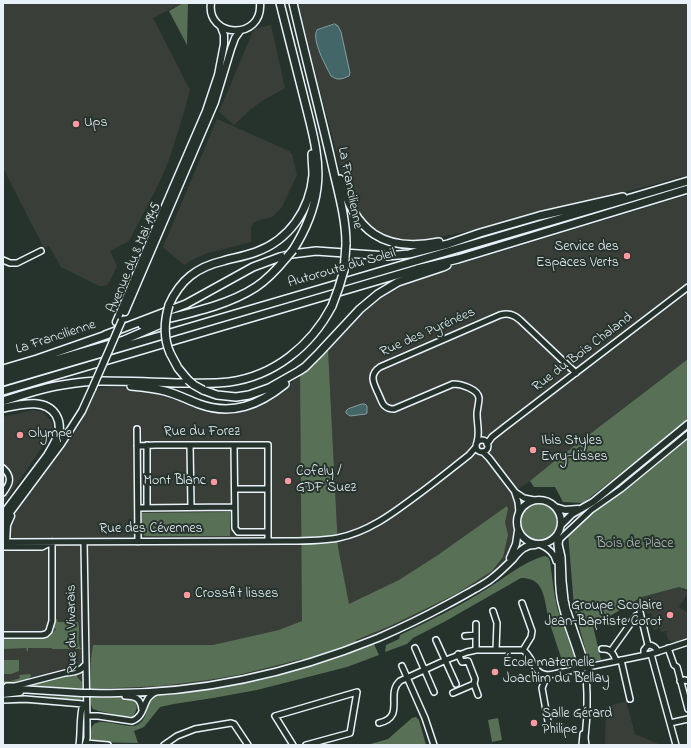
<!DOCTYPE html>
<html>
<head>
<meta charset="utf-8">
<style>
	body { margin:0 }
	#map { position:relative; width:691px; height:748px; overflow:hidden; background:#26332d; font-family:"Indie Flower",sans-serif }
	canvas { display:block }
	.frame { position:absolute; inset:0; border:4px solid #e8f1f8; pointer-events:none }
</style>
</head>
<body>
<div id="map">
<canvas width="691" height="748"></canvas>
<div class="frame"></div>
</div>
<script>
const g = document.querySelector('canvas').getContext('2d');
g.lineJoin = 'round';
function fillPath(path, color) { g.fillStyle = color; g.fill(path, 'evenodd'); }
function stroke(path, color, width, dash) { g.strokeStyle = color; g.lineWidth = width; g.lineCap = dash ? 'butt' : 'round'; g.setLineDash(dash || []); g.stroke(path); }
function write(font, color, halo, rows, align = 'center') {
  g.font = font + ' "Indie Flower",sans-serif'; g.lineWidth = 4; g.setLineDash([]); g.textBaseline = 'middle'; g.strokeStyle = halo; g.fillStyle = color; for (const [text, x, y, turn = 0] of rows) {
    g.save(); g.translate(x, y); g.rotate((+turn || 0) * Math.PI / 180); g.textAlign = isNaN(turn) ? turn : align; if (halo) g.strokeText(text, 0, 0); g.fillText(text, 0, 0); g.restore();
  }
}
fillPath(new Path2D(`
	M3 3H182L153 18 190 90 185 109 169 160 159 183 129 241 110 251 117 266 110 281 107 285 103 286H99L61 267 49 246 44 248 3 168Z
	M298 3H688V175L648 186 537 213 481 229 411 242 396 240 382 234 371 227 362 218 354 205 345 184 312 60Z
	M271 25 285 88 262 101 250 110 234 125 219 112 254 29Z
	M217 119 289 151 292 154 297 175 282 207 272 217 259 220 253 223 251 228V242L205 254 192 260 184 265 163 247Z
	M688 195V359L552 463 530 481 515 491 518 512 516 521 518 531 515 548 504 567 453 601 356 645 338 547 328 349 367 308 385 294 397 286 435 272 463 263Z
	M300 375 303 664 229 681 132 691 3 688V544L8 526 12 518 64 448 79 426 98 388 118 387 144 390 167 394 173 397 200 408 211 411 223 413H232L242 412 255 407 275 397Z
	M33 410 43 412 52 422 53 431 3 504V417Z
	M679 587 688 593 679 607 688 613V639L675 643 674 641 671 642 668 639 666 633 667 632V631L661 632 659 627H658V629L654 630 653 627H651L648 617 652 616 651 613 647 614 646 609 647 606 646 603 644 604 642 597Z
	M626 701 635 734 661 745H605L606 707Z`), '#393f38');
fillPath(new Path2D(`
	M183 3H188L187 45 169 11Z
	M328 349 338 547 349 604 399 580 438 555 507 506 508 509 505 522 508 535 503 557 492 571 456 594 390 626 356 640V645L303 664 302 659 238 675 208 680 161 686 90 689 91 659 93 645H213L279 630 302 621 300 375Z
	M688 359V420L583 503 563 502 555 487H534L530 481 552 463Z
	M688 435V590L679 587 642 597 593 626 601 660 593 661 587 656 574 607 568 533Z
	M518 522a20 20 0 1 1 40 0a20 20 0 1 1-40 0Z
	M230 512V536H145L142 533V513Z
	M544 556 548 557 550 561 554 592 557 607 576 662 575 665 564 667C559 651 553 634 548 617 546 607 545 595 540 587 536 580 529 578 521 578L444 622 413 638 407 644 385 652 386 645 399 639 400 635C429 621 458 607 485 590 503 579 523 562 544 556Z
	M54 619H57L58 622H78C81 631 76 641 81 649H52V648H28V651H27L26 648 3 649V639L46 638 52 634 56 629 53 628Z
	M374 644 379 655 347 667 257 690 213 698 174 704 160 707 144 727 134 731 138 743 93 742C91 738 90 736 91 731 92 712 125 730 137 725 150 719 144 703 154 697 159 693 174 694 181 693 199 690 217 686 235 683L238 684 299 668 337 657Z
	M3 660H19V671L11 674H3Z
	M30 674 31 676C25 684 12 684 3 684V681H11L20 678 19 675Z
	M75 674 77 675V677L82 682 83 690H77L15 688 68 675Z
	M21 696 81 697V703L77 707 31 704H3V697Z
	M89 696 131 698C139 703 138 709 133 716L126 717 99 711 93 709 91 705Z
	M416 717 419 720 426 745H367L388 739 412 718Z
	M498 718 502 740 492 742 488 720Z`), '#587055');
const water = new Path2D(`
	M335 24 338 26 341 32 350 73 349 76C342 79 338 81 331 76 326 66 311 40 317 30Z
	M362 404H365L367 406V413L366 414 350 416 346 413V411L348 409Z`);
fillPath(water, '#436768');
stroke(water, '#859ea2', 1);
const minor = new Path2D(`
	M3 260 10 263H17L41 251
	M137 429 138 542
	M476 446a6 6 0 1 1 12 0a6 6 0 1 1-12 0Z
	M477 442C480 433 477 424 477 414 477 409 479 404 479 398 478 389 461 384 453 384L394 409C391 409 388 409 385 406 382 404 381 399 379 395 374 384 368 375 380 367L500 315C508 313 513 314 520 320L576 373
	M487 444 492 437 506 426 688 287
	M147 445V508
	M190 445 191 507
	M234 445 235 528 238 532H268
	M137 446 155 445H268V541
	M483 452 489 458 515 492 524 498 534 500
	M3 468C13 477 10 484 3 493
	M235 489H268
	M515 493 518 502 519 512
	M138 508 234 507
	M557 536C556 543 558 549 558 557 559 573 557 590 562 606 567 627 577 648 582 670
	M6 542 289 541C305 541 322 541 338 538 368 532 392 514 416 496 434 483 451 469 469 455L476 447
	M84 542 87 723V738L85 745
	M541 545C548 548 554 552 556 561
	M3 547H42L52 542V621L49 631 46 634 42 635H3
	M522 603 532 631 531 637 523 650
	M493 611 497 623 496 650
	M640 612 648 645
	M465 636 476 635
	M436 640 456 684
	M415 648 434 692
	M668 648 674 665 677 667 688 709
	M602 649C611 648 614 654 616 661
	M476 650V624
	M611 651 636 616 640 615
	M458 654 462 662 468 661 475 679 474 684 478 695
	M651 654 676 745
	M644 655V650L648 645C653 645 656 647 658 652
	M621 660 630 699
	M402 666 425 718 434 745
	M549 675 545 680 542 688 549 727
	M680 681 685 680 688 681
	M7 686H15L65 673C74 672 80 672 86 664
	M453 693 474 684
	M125 696C135 696 141 698 142 710
	M3 700 25 699 83 704C79 717 81 732 79 745
	M87 716H98L132 721C147 716 141 698 156 692
	M379 723C406 717 385 694 400 681L446 660 467 652 476 650H523C535 658 531 674 549 675L651 654 688 642
	M670 723 688 719
	M86 743 108 745
	M164 745 177 736 195 729 231 723 234 724 248 745
	M293 745 275 716 357 692 350 733 306 745
	M582 745 583 734
	M586 745 585 738 587 715V694L586 673 590 671 588 664 584 659 567 609 565 600 563 581 562 557 559 544 560 539 591 510 621 489 688 434`);
const major = new Path2D(`
	M211 3C206 38 263 41 260 3
	M125 312 215 102 231 49 235 38 240 31
	M116 322 156 227 206 111 218 75 224 44V35L221 27
	M517 522a22 22 0 1 1 44 0a22 22 0 1 1-44 0Z
	M555 507 565 510 578 509
	M3 514 51 450
	M3 522 61 444 82 411 92 389
	M561 525 572 514 593 502 688 424
	M3 543 6 542 7 525 11 516
	M510 558 516 544 518 531
	M3 688 82 693
	M91 693C189 696 287 675 378 638 401 628 424 617 446 605 456 600 466 594 475 589 480 586 486 583 491 579 499 573 506 566 513 559 516 555 519 551 524 548 527 546 531 545 535 545
	M3 694 20 692`);
const highway = new Path2D(`
	M280 3C288 35 296 66 304 98 311 127 321 158 317 188 314 211 305 231 293 250
	M293 3C305 55 319 108 331 160 337 188 346 216 346 244
	M340 179C355 231 383 253 439 242
	M344 270 345 258
	M169 305C180 280 197 267 223 261 234 258 245 256 256 252 289 240 310 210 313 175 313 168 312 161 312 154
	M142 325C179 315 224 308 256 287 268 279 278 268 287 257
	M105 335 186 304 253 267 280 257 292 254 316 251 387 256 409 254 448 244 480 233 539 216 623 197
	M170 353 178 368 188 380
	M3 369 37 359 109 334
	M3 375 124 340 161 324
	M3 382 617 202 688 181
	M131 386C143 387 154 388 165 391 177 394 188 400 199 404 232 416 259 405 285 384
	M203 390 217 395 236 397 249 395 269 388 299 371 305 367 319 353 360 309 378 294 398 282 443 267 447 265
	M3 391 417 269 458 259 688 189
	M3 401C22 395 42 388 62 385 74 383 88 381 101 381 126 381 152 382 177 383 194 383 212 384 229 382 274 376 311 346 332 306
	M3 408C19 405 45 397 56 415 59 420 60 426 59 433 57 439 53 446 49 453`);
stroke(minor, '#e8f1f8', 8);
stroke(major, '#e8f1f8', 9);
stroke(highway, '#e8f1f8', 10);
stroke(minor, '#26332d', 5);
stroke(major, '#26332d', 6);
stroke(highway, '#26332d', 7);
const majorBridge = new Path2D(`
	M92 389 110 348 122 320
	M82 693H91`);
const highwayBridge = new Path2D(`
	M287 257 293 250
	M345 258 346 244
	M169 305C164 322 163 337 170 353
	M332 306 339 287 344 270
	M188 380 194 385 203 390`);
stroke(majorBridge, '#e8f1f8', 9, []);
stroke(highwayBridge, '#e8f1f8', 10, []);
stroke(majorBridge, '#26332d', 6);
stroke(highwayBridge, '#26332d', 7);
for (const [x, y, r, color] of [
	[76,124,4,"#ff9aa2"],
	[627,256,4,"#ff9aa2"],
	[20,435,4,"#ff9aa2"],
	[533,450,4,"#ff9aa2"],
	[288,481,4,"#ff9aa2"],
	[214,482,4,"#ff9aa2"],
	[187,595,4,"#ff9aa2"],
	[670,615,4,"#ff9aa2"],
	[495,672,4,"#ff9aa2"],
	[534,723,4,"#ff9aa2"]
]) { const dot = new Path2D(); dot.arc(x, y, r, 0, 2 * Math.PI); g.fillStyle = color; g.fill(dot); stroke(dot, '#26332d', 1.5); }
write('14px', '#e8f1f8', '#26332d', [
	["Ups",84,124],
	["Service des",619,248,"right"],
	["Espaces Verts",619,264,"right"],
	["Olympe",28,435],
	["Ibis Styles",541,442],
	["Evry-Lisses",541,458],
	["Cofely /",296,473],
	["GDF Suez",296,489],
	["Mont Blanc",206,482,"right"],
	["Crossfit lisses",195,595],
	["Groupe Scolaire",662,607,"right"],
	["Jean-Baptiste Corot",662,623,"right"],
	["École maternelle",503,664],
	["Joachim du Bellay",503,680],
	["Salle Gérard",542,715],
	["Philipe",542,731]
], 'left');
write('14px', '#e8f1f8', '#26332d', [
	["La Francilienne",349,188,79],
	["Avenue du 8 Mai 1945",135,258,-67],
	["Autoroute du Soleil",342,269,-16],
	["Rue des Pyrénées",428,333,-24],
	["La Francilienne",56,338,-18],
	["Rue du Bois Chaland",583,353,-37],
	["Rue du Forez",202,433],
	["Rue des Cévennes",151,530],
	["Rue du Vivarais",73,629,-91]
]);
write('14px', '#aebdb7', '#26332d', [
	["Bois de Place",635,545]
]);
</script>
</body>
</html>
